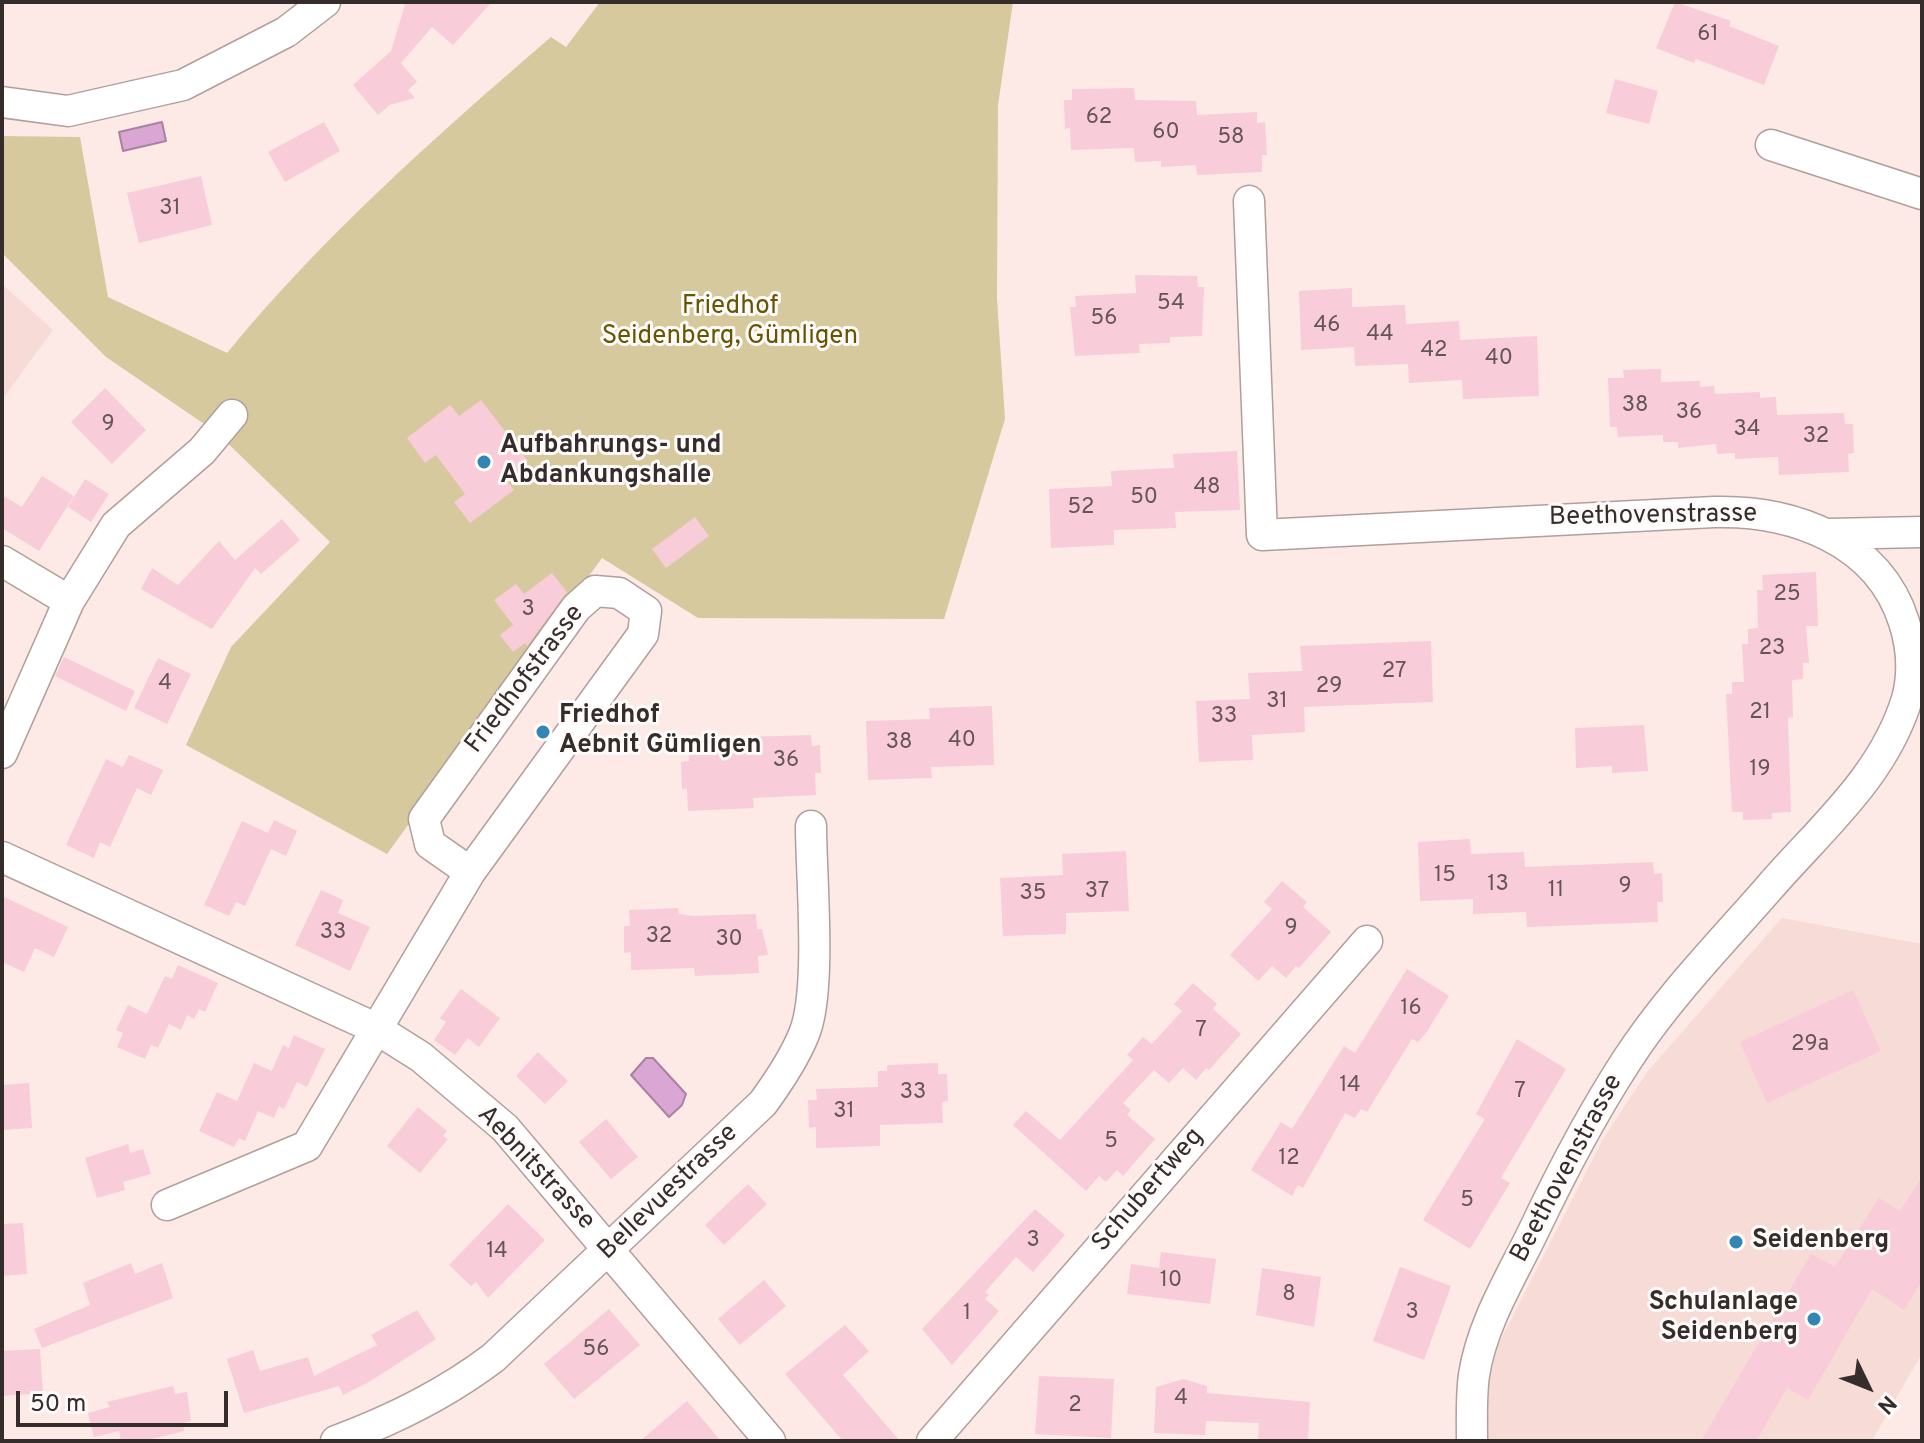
<!DOCTYPE html>
<meta charset="utf-8">
<style>
body{margin:0}
#map{position:relative;width:1924px;height:1443px;overflow:hidden;background:#fdeae6;font-family:Overpass,sans-serif}
canvas{display:block}
.frame{position:absolute;inset:0;border:4px solid #342d2b;pointer-events:none}
.north{position:absolute;left:1828px;top:1347px;width:80px;height:80px;-webkit-text-stroke:6px #fffbfa;paint-order:stroke;rotate:133deg;font-size:22px;font-weight:700;line-height:32px;text-align:center;color:#342d2b}
.north::after{content:'';display:block;margin:auto;width:28px;height:36px;background:#342d2b;clip-path:polygon(50% 0,100% 100%,50% 72%,0 100%)}
.scale{position:absolute;left:16px;top:1391px;width:212px;height:36px;box-sizing:border-box;border:4px solid #342d2b;border-top:0;padding-left:10px;font-size:24px;line-height:28px;white-space:nowrap;color:#342d2b;-webkit-text-stroke:6px #fffbfa;paint-order:stroke}
</style>
<div id="map">
<canvas width="1924" height="1443"></canvas>
<div class="frame"></div>
<div class="north">N</div>
<div class="scale">50 m</div>
</div>
<script>
const c = document.querySelector('canvas').getContext('2d');
c.lineJoin = 'round';
function paint(path, color) { c.fillStyle = color; c.fill(path, 'evenodd'); }
function strokePath(path, color, width, dash) { c.strokeStyle = color; c.lineWidth = width; c.lineCap = dash ? 'butt' : 'round'; c.setLineDash(dash || []); c.stroke(path); }
function drawText(font, color, halo, rows, align = 'center') {
  c.font = font + ' Overpass,sans-serif'; c.lineWidth = 6; c.setLineDash([]); c.textBaseline = 'middle'; c.strokeStyle = halo; c.fillStyle = color; for (const [text, x, y, turn = 0] of rows) {
    c.save(); c.translate(x, y); c.rotate((+turn || 0) * Math.PI / 180); c.textAlign = isNaN(turn) ? turn : align; if (halo) c.strokeText(text, 0, 0); c.fillText(text, 0, 0); c.restore();
  }
}
paint(new Path2D(`
 M2,284l51,46 -51,70z
 M1782,918l140,26v409l-50,88h-384l-2,-47 12,-49 105,-206 45,-68z`), '#f7dbd6');
paint(new Path2D(`
 M600,2h413l-15,103 -1,194 8,120 -61,200 -246,-1 -96,-60 -215,296 -201,-109 45,-98 99,-105 -114,-110 -110,-75 -104,-104v-117l78,1 28,160 119,56c97,-118 209,-217 324,-316l15,10z`), '#d7c99e');
const water = new Path2D(`
 M162,122l4,19 -43,10 -4,-19z
 M646,1058h7l33,36 -4,11 -13,12 -38,-42z`);
paint(water, '#daa6d4');
strokePath(water, '#a882a1', 2);
paint(new Path2D(`
 M402,2h90l-39,43 -21,-18 -31,36 16,19 -9,8 7,8 -25,7 -12,10 -25,-30 38,-34 14,-46z
 M1675,2l56,19 -2,5 50,20 -15,39 -68,-26 -2,4 -38,-15z
 M1615,79l43,12 -9,33 -43,-11z
 M1134,88l1,12 61,1 1,14 60,-3v11l8,-1 2,33h-5v17l-65,3 -1,-10 -35,2v-6l-26,1 -1,-14 -63,2 -1,-22 -5,1 -1,-29h8v-11z
 M324,122l16,29 -55,31 -17,-30z
 M201,176l11,49 -73,18 -12,-50z
 M1135,275l62,1 1,11h6l-2,49 -32,1v6l-31,1 1,9 -65,3 -5,-49h6l-1,-11 61,-3z
 M1352,288v19l53,-2 1,19 53,-3 1,19 77,-4 2,60 -76,3 -1,-19 -53,3 -1,-19 -53,2 -1,-19 -53,3 -2,-59z
 M1661,369v13l39,-1v6l14,-1 1,8 45,-2v6l16,-1 1,18 67,-2 1,11h8l1,29 -6,1 1,18 -70,3 -1,-18 -43,2v-6l-18,1 -1,-10 -38,4v-6h-15v-7l-45,2 -1,-10h-7l-2,-49h16l-1,-8z
 M105,388l41,42 -34,34 -41,-42z
 M481,400l47,61 -23,17 9,12 -44,33 -16,-21 11,-8 -29,-39 -11,8 -18,-25 43,-33 9,11z
 M1237,451l3,59 -65,2 1,16 -62,2v15l-63,3 -2,-59 63,-3 -1,-15 63,-3 -1,-14z
 M42,476l32,20 -35,55 -37,-23v-33l20,12z
 M85,479l24,15 -18,28 -23,-15z
 M695,517l14,19 -43,32 -14,-19z
 M282,519l18,21 -39,34 -6,-6 -43,61 -71,-40 11,-21 26,17 41,-44 16,19z
 M1816,572l2,54h-12l3,37h-6v16l-11,1 1,37 -5,1 3,94 -19,1v6l-29,1v-8h-11l-6,-118h6v-12h12l-2,-38h6v-15l10,-1 -1,-38h6l-1,-15z
 M552,573l15,19 -40,54 -2,-3 -12,9 -13,-17 13,-10 -19,-25 22,-16 8,10z
 M1431,641l2,61 -129,5 1,25 -53,3 1,25 -54,2 -3,-61 54,-2 -2,-26 54,-2 -2,-25z
 M64,657l71,34 -9,20 -71,-35z
 M158,658l33,16 -24,50 -33,-16z
 M992,706l2,59 -63,2 1,11 -64,2 -2,-59 64,-2 -1,-11z
 M1644,725l4,46 -36,2v-7l-36,2 -1,-40z
 M811,735l1,11 8,-1 1,28h-6l1,22 -63,3 1,10 -66,3 -1,-22h-5l-1,-27 8,-1v-11l60,-2 -1,-11z
 M129,755l34,15 -12,25 -14,-7 -27,59 -10,-5 -6,16 -28,-13 40,-86 17,8z
 M274,820l23,11 -11,25 -15,-7 -26,57 -9,-4 -7,14 -25,-11 38,-84 26,12z
 M1470,839l1,15 53,-2 1,15 128,-5 1,12 8,-1 1,29h-6l1,20 -131,5 -1,-15 -53,2v-15l-53,2 -2,-59z
 M1126,851l3,60 -63,2v21l-63,2 -3,-58 63,-3 -1,-21z
 M1282,881l25,21 -4,5 28,25 -32,36 -3,-2 -10,12 -14,-12 -14,15 -28,-26 42,-46 -8,-7z
 M321,890l22,10 -5,13 32,14 -20,44 -55,-26z
 M2,896l66,31 -14,30 -19,-9 -11,24 -22,-10z
 M678,908l1,6 14,2 63,-2 1,15h5l6,26 -10,1 1,17 -64,3 -1,-8 -63,2v-18l-7,1v-27h6l-1,-16z
 M178,965l40,18 -13,29 -6,-3 -5,10 -7,-4 -6,15 -12,-6 -11,24 -7,-3 -6,14 -28,-12 6,-14 -7,-3 12,-25 19,9 18,-38 7,3z
 M1407,969l42,27 -23,37 -8,9 -6,-3 -45,73 -6,-3 -6,9 -10,-5 -42,75 -5,-3 -6,11 -41,-26 30,-48 11,7 52,-83 11,7z
 M1193,983l24,21 -4,5 28,25 -32,36 -3,-2 -10,12 -13,-12 -14,15 -15,-13 -31,33 8,7 -4,5 28,24 -32,37 -6,-6 -11,12 -7,-6 -13,15 -73,-66 13,-14 34,29 73,-80 -6,-5 16,-18 9,7 30,-33 -8,-7z
 M461,989l39,29 -21,29 -11,-9 -13,17 -21,-15 12,-18 -6,-4z
 M1853,990l28,61 -114,52 -27,-61z
 M294,1035l31,14 -18,38 -10,-5 -13,27 -5,-3 -5,12 -16,-7 -13,30 -6,-3 -5,9 -35,-16 18,-39 20,9 17,-38 18,8 11,-26 6,3z
 M1517,1039l49,30 -65,109 9,5 -40,66 -47,-29 62,-101 -9,-5z
 M538,1052l30,29 -23,23 -29,-28z
 M938,1063v11h9l1,27 -6,1 1,21 -63,2v21l-64,2v-21l-7,1 -1,-28h9l-1,-11 62,-2v-16h9v-6z
 M29,1083l3,45 -30,2v-45z
 M418,1107l29,24 -4,5 5,3 -28,34 -33,-27z
 M606,1119l32,38 -27,22 -32,-37z
 M128,1144l2,9 13,-4 8,25 -28,8 2,8 -28,8 -12,-40z
 M1922,1177v104l-18,29 -32,-21 -64,111 -21,-12 -31,53h-55l110,-187 24,13 44,-69 21,13z
 M748,1184l19,20 -43,41 -19,-20z
 M508,1204l37,36 -57,58 -12,-16 -5,4 -22,-21z
 M1035,1209l30,26 -32,37 -17,-15 -31,35 4,3 -4,4 14,12 -47,54 -30,-36z
 M23,1223l4,51 -25,2v-52z
 M1161,1252l55,7 -6,45 -83,-10 4,-30 28,4z
 M131,1263l4,11 27,-11 11,35 -131,50 -8,-19 56,-24 -7,-22z
 M1400,1267l51,19 -27,74 -51,-19z
 M1262,1268l59,9 -7,50 -58,-12z
 M764,1280l22,26 -46,39 -22,-26z
 M609,1309l31,36 -66,54 -30,-35z
 M417,1310l19,29 -67,43 -26,13 -4,-9 -95,27 -17,-54 26,-9 7,21 48,-14 6,19 63,-31 -6,-10z
 M845,1325l24,26 -26,24 57,66h-57l-58,-67z
 M40,1349l3,44 -41,3v-45z
 M1039,1376l75,3 -3,59 -76,-4z
 M1183,1379l24,7v7l103,9 -2,39 -50,-1 1,-17 -53,-2 -1,14 -51,-2 2,-46z
 M173,1386l2,8 12,-2 4,29 -8,2 1,8 -41,10h-22l-2,-10 -25,6 -6,-24 22,-6 -3,-5z
 M687,1401l34,40h-81z`), '#f8ccd8');
const minor = new Path2D(`
 M2,102l66,9 115,-26 103,-53 39,-30
 M1771,145l151,49
 M1249,201l13,334 452,-23c78,-2 164,28 190,110 8,25 10,51 3,77 -24,78 -86,129 -138,189 -48,55 -102,110 -142,172 -35,54 -65,111 -93,170 -22,46 -52,93 -60,145 -3,21 -2,44 -2,66
 M1829,534l93,-2
 M2,561l67,40
 M2,753l67,-152 47,-76 86,-74 30,-36
 M2,857l373,171 46,29 84,71 265,313
 M167,1205l140,-59 163,-274 173,-238 3,-23 -27,-18 -24,-2 -19,17 -152,211 6,25 40,28
 M336,1441c57,-21 108,-46 157,-83l270,-255c16,-22 31,-44 41,-69 18,-43 7,-157 7,-208
 M932,1441l435,-500`);
strokePath(minor, '#b19f9b', 33);
strokePath(minor, '#fff', 30);
for (const [x, y, r, color] of [
 [484,462,8,"#3385b6"],
 [543,732,8,"#3385b6"],
 [1736,1242,8,"#3385b6"],
 [1814,1319,8,"#3385b6"]
]) { const dot = new Path2D(); dot.arc(x, y, r, 0, 2 * Math.PI); c.fillStyle = color; c.fill(dot); strokePath(dot, '#fffbfa', 3); }
drawText('22px', '#655556', null, [
 ["61",1708,36],
 ["62",1099,119],
 ["60",1166,134],
 ["58",1231,139],
 ["31",170,210],
 ["54",1171,305],
 ["56",1104,320],
 ["46",1327,327],
 ["44",1380,336],
 ["42",1434,352],
 ["40",1499,360],
 ["38",1635,407],
 ["36",1689,414],
 ["9",108,426],
 ["34",1747,431],
 ["32",1816,438],
 ["48",1207,489],
 ["50",1144,499],
 ["52",1081,509],
 ["25",1787,596],
 ["3",528,611],
 ["23",1772,650],
 ["27",1394,673],
 ["4",165,685],
 ["29",1329,688],
 ["31",1277,703],
 ["21",1760,714],
 ["33",1224,718],
 ["40",962,742],
 ["38",899,744],
 ["36",786,762],
 ["19",1760,771],
 ["15",1445,877],
 ["13",1498,886],
 ["9",1625,888],
 ["11",1556,892],
 ["37",1097,893],
 ["35",1033,895],
 ["9",1291,930],
 ["33",333,934],
 ["32",659,938],
 ["30",729,941],
 ["16",1411,1010],
 ["7",1201,1032],
 ["29a",1810,1046],
 ["14",1350,1087],
 ["7",1520,1093],
 ["33",913,1094],
 ["31",844,1113],
 ["5",1111,1143],
 ["12",1289,1160],
 ["5",1467,1202],
 ["3",1033,1242],
 ["14",497,1253],
 ["10",1171,1282],
 ["8",1289,1296],
 ["3",1412,1314],
 ["1",967,1315],
 ["56",596,1351],
 ["4",1181,1400],
 ["2",1075,1407]
]);
drawText('26px', '#6a5400', '#fffbfa', [
 ["Friedhof",730,308],
 ["Seidenberg, Gümligen",730,338]
]);
drawText('bold 26px', '#342d2b', '#fffbfa', [
 ["Aufbahrungs- und",500,447],
 ["Abdankungshalle",500,477],
 ["Friedhof",559,717],
 ["Aebnit Gümligen",559,747],
 ["Seidenberg",1752,1242],
 ["Schulanlage",1798,1304,"right"],
 ["Seidenberg",1798,1334,"right"]
], 'left');
drawText('26px', '#342d2b', '#fffbfa', [
 ["Beethovenstrasse",1653,517,-1],
 ["Friedhofstrasse",526,680,-53],
 ["Aebnitstrasse",535,1169,47],
 ["Beethovenstrasse",1568,1169,-62],
 ["Schubertweg",1149,1191,-49],
 ["Bellevuestrasse",669,1193,-44]
]);
</script>
